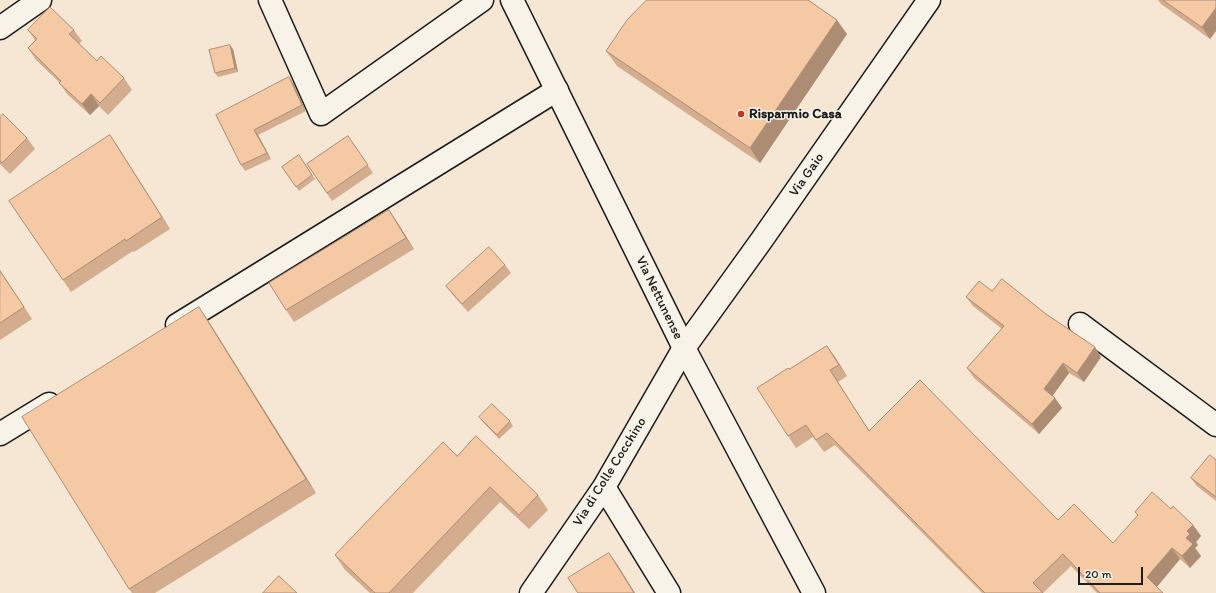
<!DOCTYPE html>
<style>
body{margin:0}
#map{position:relative;width:1216px;height:593px;overflow:hidden;background:#f6e6d4;font-family:Itim,sans-serif}
canvas{display:block}
.scale{position:absolute;left:1078px;top:567px;width:65px;height:18px;box-sizing:border-box;border:2px solid #1c1c1c;border-top:0;padding-left:5px;font-size:12px;line-height:14px;white-space:nowrap;color:#1c1c1c;-webkit-text-stroke:3px #f7f3e8;paint-order:stroke}
</style>
<div id="map">
<canvas width="1216" height="593"></canvas>
<div class="scale">20 m</div>
</div>
<script>
const c = document.querySelector('canvas').getContext('2d');
c.lineJoin = 'round';
function strokePath(path, color, width, dash) { c.strokeStyle = color; c.lineWidth = width; c.lineCap = dash ? 'butt' : 'round'; c.setLineDash(dash || []); c.stroke(path); }
function paint(path, color) { c.fillStyle = color; c.fill(path, 'evenodd'); }
function drawText(font, color, halo, rows, align = 'center') {
  c.font = font + ' Itim,sans-serif'; c.lineWidth = 3; c.setLineDash([]); c.textBaseline = 'middle'; c.strokeStyle = halo; c.fillStyle = color; for (const [text, x, y, turn = 0] of rows) {
    c.save(); c.translate(x, y); c.rotate((+turn || 0) * Math.PI / 180); c.textAlign = isNaN(turn) ? turn : align; if (halo) c.strokeText(text, 0, 0); c.fillText(text, 0, 0); c.restore();
  }
}
const minor = new Path2D(`
 M270,0l51,114 161,-114
 M0,28l40,-28
 M1080,324l136,101
 M177,325l380,-235
 M0,434l49,-30
 M604,487l65,106
 M531,593l73,-106 80,-139 77,-107 168,-241`);
const major = new Path2D(`
 M512,0l172,348 130,245`);
strokePath(minor, '#1c1c1c', 25);
strokePath(major, '#1c1c1c', 25);
strokePath(minor, '#f7f3e8', 22);
strokePath(major, '#f7f3e8', 22);
paint(new Path2D(`
 M1158,0h58v31l-6,8 -49,-35z
 M28,30h46l8,11 -3,3 18,17 27,17 8,12 -24,25 -9,-9 -9,9 -23,-21 -8,-12 -23,-22 -8,-12 7,-8z
 M847,34l-87,129 -143,-97 -11,-15z
 M233,49l5,23 -20,5 -3,-4z
 M293,83l13,28 -48,24 13,24 -26,12 -4,-6 -25,-50z
 M0,117l27,21 8,11 -25,25 -10,-10z
 M110,135l60,94 -36,23 -1,-1 -62,41 -8,-12z
 M348,136l25,37 -41,28 -25,-37z
 M299,155l16,24 -16,12 -17,-24z
 M389,210l8,12 17,27 -120,73 -8,-12z
 M505,265l6,8 -43,39 -16,-18 -6,-8z
 M0,270l32,49 -32,21z
 M992,291l109,66 -17,25 -15,-9 -17,23 3,2 7,10 -23,26 -65,-56 -7,-10 35,-39 -29,-23 -7,-9z
 M209,322l107,171 -161,100h-23l-3,-4z
 M827,346l20,30 -9,6 31,49 189,89 55,23 25,-27 -3,-4 36,-3 22,16 8,11 -5,6 2,3 -3,3 6,8 -11,12 -10,-9 -23,28 6,6h-66l-26,-27 -28,27h-61l-147,-148 -11,7 -11,-15 -17,11 -8,-12 1,-67z
 M479,417l31,4 3,5 -14,13 -17,-18z
 M457,456l81,39 10,15 -19,19 -29,-27 -87,91h-43l-25,-23 -10,-15z
 M1216,460v41l-19,-15 -6,-8z`), '#d3ad8d');
paint(new Path2D(`
 M1216,8v23l-6,8 -8,-12z
 M837,20l10,14 -87,129 -10,-15z
 M230,45l3,4 5,23 -3,-4z
 M289,77l4,6 13,28 -4,-6z
 M91,94l8,12 -9,9 -8,-11z
 M254,130l4,5 13,24 -4,-6z
 M110,135l8,12 52,82 -8,-12z
 M389,210l8,12 17,27 -8,-11z
 M199,307l10,15 107,171 -10,-14z
 M827,346l8,11 12,19 -8,-11z
 M1095,347l6,10 -17,25 -7,-9z
 M1063,363l6,10 -18,25 -7,-9z
 M830,370l8,12 39,61 -8,-12z
 M1055,398l7,10 -23,26 -7,-10z
 M1193,525l8,11 -5,6 2,3 -3,3 6,8 -11,12 -8,-12 5,-25z
 M1172,548l8,11 -25,30 -8,-12z
 M609,553l8,11 18,29h-1z`), '#ac8d73');
const building = new Path2D(`
 M647,0h161l29,20 -87,128 -144,-97 21,-31z
 M1163,0h53v8l-14,19z
 M50,7l24,23 -5,4 28,27 4,-5 23,22 -24,25 -9,-9 -9,10 -23,-21 2,-2 -33,-33 9,-9 -9,-9z
 M230,45l5,23 -20,5 -6,-23z
 M289,77l13,28 -48,25 13,23 -26,12 -25,-50z
 M3,114l24,24 -25,25 -2,-2v-44z
 M110,135l52,82 -36,24 -1,-2 -62,41 -54,-79z
 M348,136l20,29 -41,28 -20,-29z
 M299,155l13,20 -16,12 -14,-20z
 M389,210l17,28 -120,72 -17,-27z
 M489,247l16,18 -43,39 -16,-18z
 M0,271l24,36 -24,16z
 M1002,279l44,35 49,33 -18,26 -14,-10 -19,26 11,9 -23,26 -65,-56 37,-42 -38,-29 13,-16 13,10z
 M199,307l107,172 -177,110 -107,-172z
 M827,346l12,19 -9,5 39,61 51,-51 138,140 16,-16 39,39 25,-28 -3,-3 17,-20 19,17 2,-3 20,19 -6,6 3,3 -4,4 7,6 -11,12 -10,-8 -25,29 16,16h-63l-37,-39 -30,29 10,10h-58l-158,-160 -11,7 -10,-15 -18,11 -31,-48 31,-20 1,1z
 M492,404l18,17 -13,14 -18,-18z
 M476,436l62,59 -19,20 -29,-28 -101,106h-14l-40,-38 108,-113 14,14z
 M1210,455l6,5v37l-25,-19z
 M609,553l25,40h-56l-10,-15z
 M279,576l18,17h-34z`);
paint(building, '#f5c9a4');
strokePath(building, '#ac8d73', 1);
for (const [x, y, r, color] of [
 [741,114,4,"#c8321e"]
]) { const dot = new Path2D(); dot.arc(x, y, r, 0, 2 * Math.PI); c.fillStyle = color; c.fill(dot); strokePath(dot, '#f7f3e8', 1.5); }
drawText('bold 14px', '#1c1c1c', '#f7f3e8', [
 ["Risparmio Casa",749,114]
], 'left');
drawText('14px', '#1c1c1c', '#f7f3e8', [
 ["Via Gaio",807,175,-55],
 ["Via Nettunense",659,298,64],
 ["Via di Colle Cocchino",610,472,-58]
]);
</script>
